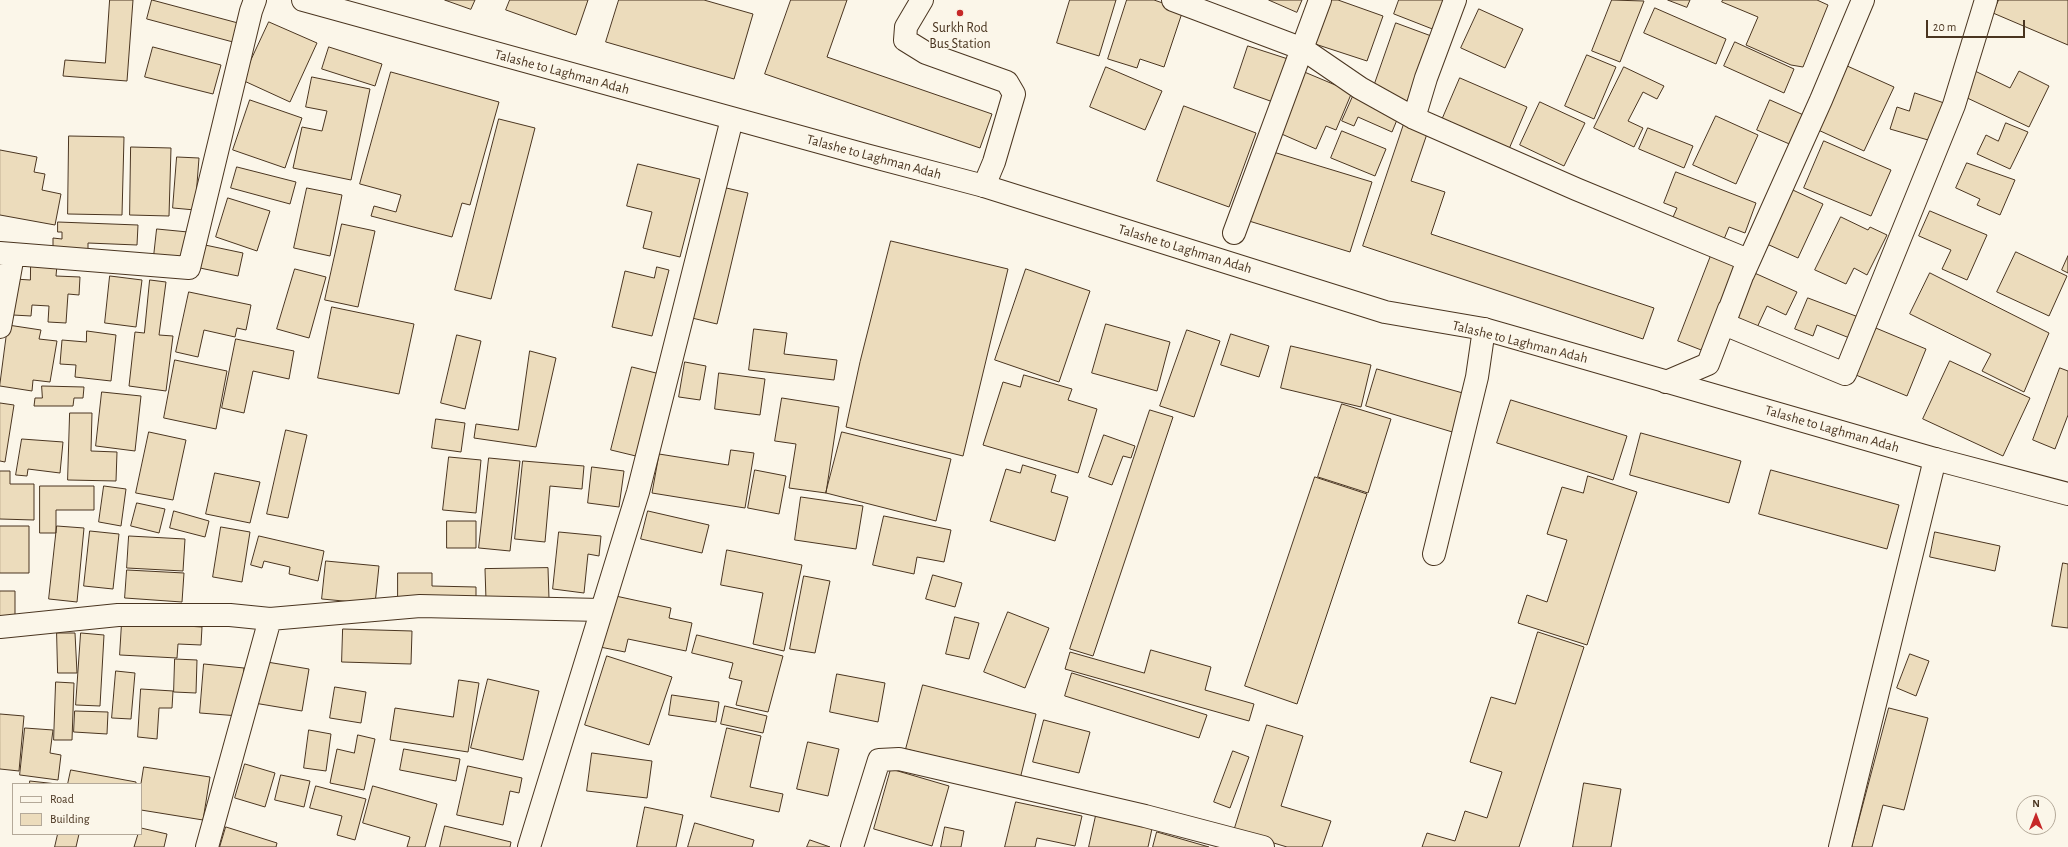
<!DOCTYPE html>
<style>
body{margin:0}
#map{position:relative;width:2068px;height:847px;overflow:hidden;background:#fbf6e9;font-family:"Alegreya Sans",sans-serif}
canvas{display:block}
.legend{position:absolute;left:12px;top:783px;width:130px;height:52px;box-sizing:border-box;background:#fbf6e9;border:1px solid #b4a999;margin:0;padding:5px 7px;list-style:none;font-size:12px;color:#4a3520}
.legend li{display:flex;align-items:center;gap:8px;height:20px}
.legend b{width:20px;border:1px solid #b4a999}
.north{position:absolute;left:2016px;top:795px;width:40px;height:40px;box-sizing:border-box;background:#fbf6e9;border:1px solid #b4a999;border-radius:50%;rotate:0deg;font-size:11px;font-weight:700;line-height:16px;text-align:center;color:#4a3520}
.north::after{content:'';display:block;margin:auto;width:14px;height:18px;background:#c62828;clip-path:polygon(50% 0,100% 100%,50% 72%,0 100%)}
.scale{position:absolute;left:1926px;top:20px;width:99px;height:18px;box-sizing:border-box;border:2px solid #4a3520;border-top:0;padding-left:5px;font-size:12px;line-height:14px;white-space:nowrap;color:#4a3520;-webkit-text-stroke:3px #fbf6e9;paint-order:stroke}
</style>
<div id="map">
<canvas width="2068" height="847"></canvas>
<ul class="legend">
<li><b style="height:5px;background:#fbf6e9"></b>Road</li>
<li><b style="height:11px;background:#ecdcbc"></b>Building</li>
</ul>
<div class="north">N</div>
<div class="scale">20 m</div>
</div>
<script>
const c = document.querySelector('canvas').getContext('2d');
c.lineJoin = 'round';
function paint(path, color) { c.fillStyle = color; c.fill(path, 'evenodd'); }
function strokePath(path, color, width, dash) { c.strokeStyle = color; c.lineWidth = width; c.lineCap = dash ? 'butt' : 'round'; c.setLineDash(dash || []); c.stroke(path); }
function drawText(font, color, halo, rows, align = 'center') {
  c.font = font + ' "Alegreya Sans",sans-serif'; c.lineWidth = 3; c.setLineDash([]); c.textBaseline = 'middle'; c.strokeStyle = halo; c.fillStyle = color; for (const [text, x, y, turn = 0] of rows) {
    c.save(); c.translate(x, y); c.rotate((+turn || 0) * Math.PI / 180); c.textAlign = isNaN(turn) ? turn : align; if (halo) c.strokeText(text, 0, 0); c.fillText(text, 0, 0); c.restore();
  }
}
const building = new Path2D(`
 M110,0h23l-6,81 -64,-5 2,-16 40,3z
 M152,0l86,23 -5,19 -86,-23z
 M445,0h30l-4,9z
 M510,0h78l-12,35 -70,-25z
 M619,0h85l49,14 -19,65 -128,-37z
 M791,0h56l-20,57 165,57 -12,34 -215,-74z
 M1070,0h46l-17,56 -42,-13z
 M1127,0h27l29,10 -19,57 -24,-8 -3,9 -29,-9z
 M1269,0h33l-5,12z
 M1326,0h12l45,16 -16,45 -55,-18z
 M1399,0h48l-12,30 -41,-16z
 M1612,0l32,1 -24,61 -28,-11z
 M1668,0h22l-3,7z
 M1723,0h94l11,5 -25,62 -12,-2 -45,-20 12,-28 -36,-15z
 M1999,0h69v45l-75,-32z
 M1655,8l71,31 -10,25 -72,-31z
 M1479,9l44,20 -18,39 -44,-20z
 M269,22l48,21 -27,59 -48,-22z
 M1396,23l38,14 -24,68 -38,-13z
 M1735,42l59,27 -10,24 -60,-27z
 M1248,46l40,13 -15,43 -39,-14z
 M153,47l68,18 -8,29 -68,-17z
 M329,47l53,17 -7,22 -53,-17z
 M1587,55l29,12 -22,52 -29,-13z
 M1845,65l49,22 -30,64 -48,-22z
 M1106,67l56,24 -17,39 -55,-23z
 M1624,67l40,19 -7,13 -14,-7 -15,29 15,7 -9,19 -40,-19z
 M1302,71l50,21 -16,38 -10,-4 -10,23 -39,-17z
 M1975,71l35,17 9,-17 30,15 -20,41 -66,-31z
 M391,72l108,30 -29,103 -8,-2 -10,34 -81,-21 3,-10 22,6 5,-17 -41,-11z
 M312,77l58,12 -19,91 -58,-12 9,-41 20,4 5,-20 -21,-4z
 M1460,78l67,29 -21,49 -67,-29z
 M1915,93l32,11 -12,38 -45,-13 7,-22 12,4z
 M1354,94l45,21 -7,17 -34,-15 -4,9 -12,-5z
 M250,100l52,18 -17,50 -52,-18z
 M1770,100l38,17 -14,29 -37,-16z
 M1540,102l45,21 -21,43 -44,-21z
 M1184,106l72,27 -27,74 -72,-26z
 M1716,116l42,19 -22,49 -43,-19z
 M1406,118l24,7 -19,56 34,11 -14,42 223,74 -11,31 -280,-93z
 M499,119l36,9 -44,171 -36,-9z
 M2006,123l22,9 -18,37 -33,-15 9,-19 12,6z
 M1648,128l45,18 -9,22 -45,-19z
 M1342,131l44,18 -11,27 -44,-18z
 M69,136l55,1 -2,78 -54,-1z
 M1824,141l67,29 -20,46 -67,-28z
 M131,147l40,1 -2,68 -39,-1z
 M0,150l37,7 -3,15 11,2 -3,16 19,4 -6,31 -55,-10z
 M1270,151l102,31 -22,70 -101,-31z
 M177,157l22,1 -4,52 -22,-2z
 M1967,163l48,17 -15,35 -23,-10 3,-6 -24,-11z
 M638,164l62,15 -20,78 -37,-9 9,-36 -25,-6z
 M237,167l59,15 -6,22 -59,-16z
 M1676,172l80,31 -11,30 -16,-6 -7,17 -52,-20 7,-16 -13,-5z
 M1782,185l41,19 -25,54 -40,-18z
 M722,187l26,6 -31,131 -25,-6z
 M307,188l35,7 -12,61 -36,-8z
 M228,198l42,13 -13,40 -41,-14z
 M1930,211l57,24 -20,45 -25,-11 9,-19 -32,-14z
 M1841,217l27,13 2,-3 17,8 -20,40 -13,-7 -8,16 -31,-14z
 M58,222l80,3 -1,20 -49,-2v11l-35,-1v-15l9,1v-7h-4z
 M342,224l33,7 -17,76 -33,-7z
 M157,229l31,3 -3,26 -31,-2z
 M891,241l117,28 -45,187 -117,-29 14,-65z
 M205,245l38,8 -5,23 -38,-8z
 M2016,252l51,24 -18,40 -52,-24z
 M1712,253l31,12 -34,88 -31,-12z
 M2068,256v17l-6,-3z
 M31,264l26,1 -1,11 24,1 -1,18 -11,-1 -2,29 -18,-1 1,-16 -17,-1 -1,11 -18,-1 2,-36 15,1z
 M657,267l12,3 -17,66 -40,-9 13,-56 29,7z
 M295,269l31,8 -17,61 -32,-9z
 M1026,269l64,22 -31,91 -64,-22z
 M1750,271l47,21 -11,23 -19,-9 -13,28 -27,-13z
 M1930,273l119,60 -25,59 -42,-21 9,-17 -81,-40z
 M110,276l32,4 -6,47 -31,-4z
 M150,280l16,2 -7,53 14,1 -7,55 -37,-5 6,-54 9,1z
 M189,292l62,13 -5,25 -9,-2 -2,9 -31,-7 -6,27 -22,-5z
 M1808,298l53,20 -9,21 -35,-14 -4,11 -18,-7z
 M332,307l82,17 -15,70 -81,-16z
 M1106,324l64,18 -13,49 -65,-18z
 M8,325l33,5 -2,9 18,2 -7,41 -17,-2 -1,11 -32,-5z
 M1871,326l55,23 -19,47 -56,-23z
 M754,329l33,4 -3,21 53,6 -3,20 -85,-10z
 M1187,330l33,11 -26,76 -34,-11z
 M87,331l29,4 -5,46 -36,-4 1,-12 -16,-1 2,-24 24,2z
 M1231,334l38,12 -10,31 -38,-12z
 M457,335l24,6 -16,68 -24,-6z
 M236,339l58,12 -5,28 -36,-8 -9,42 -22,-5z
 M1291,346l80,19 -10,42 -80,-19z
 M530,351l26,7 -20,89 -62,-9 2,-14 42,6z
 M175,360l52,11 -11,58 -52,-11z
 M1950,361l80,37 -27,58 -80,-37z
 M685,362l21,4 -6,34 -21,-3z
 M632,367l28,7 -20,83 -29,-7z
 M2060,368l8,3v44l-13,34 -22,-9z
 M1377,369l93,26 -11,39 -93,-28z
 M719,373l46,6 -5,36 -45,-6z
 M1024,375l48,14 -4,11 29,9 -19,64 -95,-28 20,-63 17,5z
 M42,386l42,1 -1,11h-9l-1,8h-39l1,-8h7z
 M102,392l39,4 -6,55 -39,-5z
 M782,398l57,9 -13,86 -37,-5 7,-44 -21,-3z
 M1511,400l116,36 -14,44 -116,-37z
 M0,403l14,2 -9,57 -5,-1z
 M1342,404l49,15 -23,74 -50,-16z
 M1150,410l23,7 -80,239 -23,-7z
 M70,413h22l-1,38 26,1 -1,29 -48,-1z
 M436,419l29,4 -4,29 -29,-4z
 M286,430l21,5 -19,83 -21,-4z
 M149,432l37,8 -13,60 -37,-7z
 M842,432l109,27 -15,62 -110,-28z
 M1641,433l100,28 -12,42 -99,-28z
 M1104,435l31,11 -4,12 -8,-2 -11,29 -23,-8z
 M22,439l41,3 -3,31 -32,-4 -1,7 -11,-1z
 M731,450l23,3 -9,55 -93,-15 7,-39 69,11z
 M449,457l32,3 -5,53 -33,-3z
 M489,458l31,3 -10,90 -31,-3z
 M523,461l61,5 -2,23 -32,-3 -5,56 -30,-3z
 M1023,465l33,10 -5,17 17,5 -13,44 -65,-20 16,-52 14,4z
 M592,467l32,4 -5,36 -31,-4z
 M755,470l31,6 -7,38 -31,-6z
 M1771,470l128,35 -12,44 -128,-35z
 M0,471h10v13h24v36l-34,-1z
 M215,473l45,9 -10,41 -44,-9z
 M1588,476l49,16 -50,153 -69,-22 9,-28 20,7 20,-62 -20,-6 15,-47 21,6z
 M1315,477l52,17 -70,210 -52,-18z
 M40,486h54v24h-38v23h-16z
 M104,486l22,3 -5,37 -22,-4z
 M801,497l62,9 -7,43 -61,-9z
 M137,503l28,6 -6,24 -28,-7z
 M174,511l35,10 -4,16 -35,-9z
 M648,511l61,14 -7,28 -61,-14z
 M884,516l67,14 -7,32 -27,-5 -3,17 -41,-9z
 M447,521h29v27h-29z
 M0,526h29v47h-29z
 M57,526l27,2 -7,74 -28,-3z
 M221,527l29,5 -8,50 -29,-5z
 M90,531l29,3 -6,55 -29,-3z
 M559,532l42,4 -2,20 -11,-2 -4,39 -31,-4z
 M1935,532l65,14 -5,25 -65,-14z
 M129,536l56,3 -2,32 -56,-3z
 M259,536l65,15 -6,30 -29,-7 1,-7 -26,-6 -2,7 -11,-3z
 M727,550l75,15 -18,86 -31,-7 10,-51 -42,-8z
 M326,561l53,5 -4,38 -53,-5z
 M2063,563l5,1v64l-16,-2z
 M548,568l1,31 -63,1 -1,-31z
 M127,570l57,3 -2,29 -57,-4z
 M398,573h34v13l44,1v14l-78,-2z
 M933,575l29,8 -7,24 -29,-8z
 M804,576l26,5 -15,72 -25,-4z
 M0,591h15v29h-15z
 M611,595l60,13 -2,10 23,5 -6,28 -58,-12 -3,13 -25,-5z
 M1008,612l41,16 -24,60 -41,-16z
 M955,617l24,6 -10,36 -23,-5z
 M122,622l80,5 -1,18 -23,-1 -1,14 -57,-3z
 M343,629l69,2 -1,33 -69,-2z
 M1538,632l46,15 -65,200h-97l5,-14 28,8 10,-30 22,7 15,-46 -32,-10 21,-65 24,7z
 M57,633h18l2,40h-19z
 M81,633l23,2 -4,71 -24,-1z
 M697,635l86,21 -15,56 -32,-7 6,-24 -13,-3 4,-15 -41,-10z
 M1151,650l60,17 -6,23 49,14 -5,17 -184,-52 5,-17 74,21z
 M1910,654l19,7 -13,35 -19,-8z
 M607,656l65,21 -23,68 -64,-20z
 M175,659l22,1 -1,33 -22,-1z
 M261,661l48,8 -7,42 -48,-8z
 M204,664l40,4 -5,48 -39,-3z
 M116,671l19,2 -4,46 -19,-1z
 M1072,673l135,42 -8,23 -134,-42z
 M837,674l48,9 -7,39 -48,-10z
 M488,679l51,12 -16,69 -52,-12z
 M459,680l20,3 -11,69 -78,-12 5,-32 58,9z
 M56,682l18,1 -2,57h-18z
 M923,685l113,29 -16,65 -114,-30z
 M335,687l31,5 -5,31 -31,-5z
 M141,689l32,2 -1,17h-13l-2,31 -19,-2z
 M672,695l47,7 -3,20 -47,-7z
 M725,706l42,10 -4,17 -42,-9z
 M1889,708l39,10 -24,92 -21,-5 -11,42h-20z
 M75,711l33,1 -1,22 -33,-2z
 M0,714l24,2 -5,55 -19,-2z
 M1044,720l46,12 -11,41 -46,-11z
 M1267,725l36,11 -22,70 50,15 -9,26h-35l-53,-16z
 M25,728l28,2 -3,23 11,2 -3,25 -38,-5z
 M727,728l34,8 -11,51 33,7 -4,18 -68,-15z
 M309,730l22,4 -5,37 -22,-3z
 M358,735l17,4 -11,51 -34,-7 7,-34 17,4z
 M808,742l31,7 -11,47 -31,-7z
 M404,749l56,10 -4,22 -56,-11z
 M1233,751l16,6 -19,51 -16,-6z
 M592,753l60,8 -5,37 -60,-7z
 M245,764l30,9 -10,34 -30,-9z
 M468,766l54,12 -3,15 -9,-2 -7,34 -46,-10z
 M144,767l66,10 -7,43 -62,-10v-26z
 M891,769l58,17 -17,60 -58,-17z
 M71,770l65,12v2h-68z
 M281,775l29,6 -6,26 -29,-7z
 M30,781l27,3h-27z
 M1584,783l37,6 -10,58h-38z
 M316,786l50,13 -11,41 -18,-5 5,-19 -32,-8z
 M373,786l64,18 -12,43h-18l3,-10 -47,-14z
 M1016,802l66,14 -7,30 -38,-8 -2,9h-30z
 M645,807l38,8 -7,32h-39z
 M1097,811l56,13 -5,23h-59z
 M695,823l59,17 -2,7h-64z
 M445,826l66,16 -1,5h-70z
 M226,827l51,16 -1,4h-56z
 M945,827l19,4 -3,16h-20z
 M141,828l26,6 -3,13h-30l4,-13h3z
 M1157,832l52,15h-56z
 M58,834h21l-3,13h-21z
 M810,840l20,7h-23z`);
paint(building, '#ecdcbc');
strokePath(building, '#4a3520', 1);
const minor = new Path2D(`
 M922,0l-16,27 -1,13 21,13 81,29 7,12 -20,68 -10,24
 M1173,0l130,49 57,39 54,30 162,71 172,71 -24,64 121,50 109,-269 32,-105
 M1414,118l12,-40 29,-78
 M1234,233l86,-233
 M0,253l189,15 62,-257 4,-11
 M1743,274l78,-174 42,-100
 M0,327l13,-72
 M1666,382l42,-18 21,-55
 M1434,554l43,-177 7,-48
 M0,627l118,-12h112l40,4 150,-13 181,4
 M207,847l63,-228
 M529,847l109,-355 94,-373
 M852,847l27,-87 20,-1 246,57 118,31
 M1840,847l95,-388`);
const major = new Path2D(`
 M303,0l563,155 118,31 401,126 99,17 35,10 416,120 133,35`);
strokePath(minor, '#4a3520', 24);
strokePath(major, '#4a3520', 24);
strokePath(minor, '#fbf6e9', 22);
strokePath(major, '#fbf6e9', 22);
for (const [x, y, r, color] of [
 [960,13,4,"#c62828"]
]) { const dot = new Path2D(); dot.arc(x, y, r, 0, 2 * Math.PI); c.fillStyle = color; c.fill(dot); strokePath(dot, '#fbf6e9', 1.5); }
drawText('14px', '#4a3520', '#fbf6e9', [
 ["Surkh Rod",960,28],
 ["Bus Station",960,44]
]);
drawText('14px', '#4a3520', '#fbf6e9', [
 ["Talashe to Laghman Adah",562,72,15],
 ["Talashe to Laghman Adah",874,157,15],
 ["Talashe to Laghman Adah",1185,249,17],
 ["Talashe to Laghman Adah",1520,342,14],
 ["Talashe to Laghman Adah",1832,429,16]
]);
</script>
